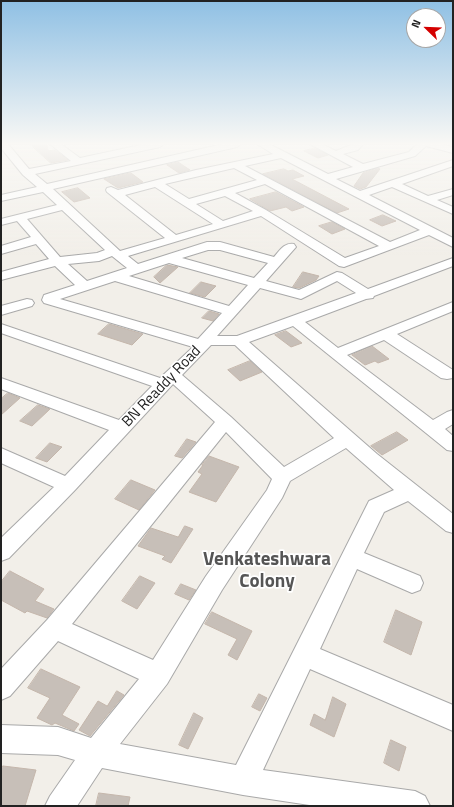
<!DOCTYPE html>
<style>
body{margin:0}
#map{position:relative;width:454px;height:807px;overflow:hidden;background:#f2efe9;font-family:"Titillium Web",sans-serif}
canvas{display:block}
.frame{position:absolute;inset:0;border:2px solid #222;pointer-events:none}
.north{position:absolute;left:406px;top:8px;width:40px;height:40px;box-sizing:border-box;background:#fff;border:1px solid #a7a7a7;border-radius:50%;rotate:293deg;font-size:11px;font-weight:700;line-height:16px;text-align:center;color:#222}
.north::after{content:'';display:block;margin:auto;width:14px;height:18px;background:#d40000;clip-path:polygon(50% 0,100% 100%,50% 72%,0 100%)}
</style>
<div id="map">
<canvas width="454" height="807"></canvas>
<div class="frame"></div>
<div class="north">N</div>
</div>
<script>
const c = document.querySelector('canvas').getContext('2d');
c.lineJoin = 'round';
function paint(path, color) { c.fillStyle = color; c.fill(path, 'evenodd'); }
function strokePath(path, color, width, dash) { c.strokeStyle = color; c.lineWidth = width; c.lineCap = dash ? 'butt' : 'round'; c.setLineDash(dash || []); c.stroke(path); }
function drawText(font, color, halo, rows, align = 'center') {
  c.font = font + ' "Titillium Web",sans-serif'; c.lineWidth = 3.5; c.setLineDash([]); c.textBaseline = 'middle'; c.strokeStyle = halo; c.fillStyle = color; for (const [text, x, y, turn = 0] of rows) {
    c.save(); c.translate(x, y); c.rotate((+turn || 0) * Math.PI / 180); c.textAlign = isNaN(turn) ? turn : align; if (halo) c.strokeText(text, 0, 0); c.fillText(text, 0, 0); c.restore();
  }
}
const building = new Path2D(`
 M30,144h17l1,7 7,-1 13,10 -17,3z
 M315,148l13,7 -10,3 -14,-7z
 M178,162l12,8 -11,3 -12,-8z
 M378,168l2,1 -14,18 -6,2 -6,-3 9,-13z
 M284,169l4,2 5,-1 11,6 -12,3 57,30 -12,4 -74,-39z
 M131,173l12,9 -25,6 -14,-9z
 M78,188l12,10 -16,4 -12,-10z
 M276,192l28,15 -12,4 -6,-4 -16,4 -20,-12z
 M383,215l13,6 -14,5 -12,-6z
 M332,222l13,7 -13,5 -13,-8z
 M167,265l11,2 -18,16 -6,-6z
 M303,272l16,4 -3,4 -17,8 -6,-1z
 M201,282l15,4 -11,11 -15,-4z
 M209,311l10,3 -6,7 -11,-3z
 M109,324l34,10 -11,11 -34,-11z
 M286,331l16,12 -11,4 -16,-12z
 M372,346l17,13 -11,4 -3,-2 -10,4 -13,-10z
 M250,361l12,11 -22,9 -12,-11z
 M8,393l12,5 -19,17v-16z
 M38,405l12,4 -18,17 -12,-5z
 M397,432l11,8 -26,15 -11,-9z
 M187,439l9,3 -14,16 -7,-2z
 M50,443l12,4 -15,15 -11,-4z
 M209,456l30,11 -23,35 -27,-10 13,-18 -4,-2 5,-7h-1z
 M131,480l24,10 -16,20 -24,-11z
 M185,526l8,3 -22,34 -9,-4 3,-3 -27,-10 13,-18 27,9z
 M10,571l34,18 -9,12 19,8 -7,9 -20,-7 -2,2 -24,-13v-18z
 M140,576l15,7 -18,26 -15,-8z
 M181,584l15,6 -7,10 -14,-6z
 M396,610l26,12 -11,33 -27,-13z
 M212,612l40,19 -15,29 -9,-5 9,-16 -32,-15z
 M41,669l39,18 -18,28 17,9 -5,7 -19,-8 -3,2 -15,-7 13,-20 -22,-10z
 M117,691l7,4 -34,41 -11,-6 19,-29 9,5z
 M259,694l8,4 -7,13 -8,-4z
 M333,697l13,7 -12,33 -24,-12 4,-11 11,6z
 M194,713l9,5 -15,31 -9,-4z
 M391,740l15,7 -7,24 -15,-8z
 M3,766l33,4 -11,36h-24v-36z
 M99,793l31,4 -2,9h-32z`);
paint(building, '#c7bfb8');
strokePath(building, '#c4b6ab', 1);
const minor = new Path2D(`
 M1,144h7l21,25 42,-8 -21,-17h11l19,14 65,-14h19l-4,3 -125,27 12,10 176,-40h18l-4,3 -184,42 67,62 45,-13 -58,-46 -1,-2 1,-2 4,-1 7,3 78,-20 77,-16 -16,-10h12l59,30 25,-7 -43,-23h12l14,7 17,-7h10l-5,6 -15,4 20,10 46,-12 8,-8h25l11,3v6l-27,-7 -11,10 -79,23 24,12 93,-31v6l-51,18 26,12 25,-7v6l-16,5 16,7v7l-61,-27 -23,8 84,43v9l-24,-12 -85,32 -5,-1 -78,-50 -133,40 10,8 69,-22h13l54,15c6,-7 11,-15 20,-13l2,3 -30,34 33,9 38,-18 5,1 26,16 85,-31v8l-79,30 -1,2 -7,1 -61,23 33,26 115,-46v9l-56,23 56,36v8l-6,1 -6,-1 -57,-38 -37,15 86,65 14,-8 6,-2v14l-8,5 8,7v15l-6,-1 -21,-17 -133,-107 -44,16 128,112 76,60v19l-7,-2 -38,-30 -24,11 -20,41 56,23 3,7 -3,7 -8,3 -55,-24 -37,80 133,56v26l-143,-62 -47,101 152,21 10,5 5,10h-114l-73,-11 -141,-27 -25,38h-32l5,-10 25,-36 -17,-5 -57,-2v-28l57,2 33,11 48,-59 -81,-38 -48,55 -9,4v-31l46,-49 168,-198 -42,-38 -98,106 -66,68 -8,3v-23l53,-51 -53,-24v-15l64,28 44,-46 -108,-41v-11l118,42 33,-34 -151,-53v-9l159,54 33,-31 -149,-44 -2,-3 2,-5 31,-10 -20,-19 -54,14v-8l48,-13 -13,-15 -35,10v-8l30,-9 -14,-16 -16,4v-6l56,-14 -14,-13 -42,9v-6l36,-8 -14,-12 -22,-27zM281,158l139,72 -30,12 -145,-76zM234,168l23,12 -68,19 -24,-15zM265,184l114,62 -34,12 -79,-48 -31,-17zM155,187l58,37 -37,11 -51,-40zM225,196l28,15 -30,10 -27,-17zM62,210l43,40 -8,3 -37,4 -33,-38zM208,250h12l48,13 -14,15 -72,-20zM112,256l15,12 -40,13 -19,-17 31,-3zM169,263l79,22 -19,21 -100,-30zM115,281l107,32 -24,26 -138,-40zM337,281l19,12 -119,43h-20l43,-48 41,11zM211,345h24l99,93 -50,29 -53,-50 -49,-42zM226,432l46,47 -5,11 -61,86 -53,84 -81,-36zM346,448l48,42 -25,11 -133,264 -116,-21 47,-60 55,-94 60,-92 8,-17z
 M27,299l5,1 2,3 -2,3 -31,9v-9z`);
strokePath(minor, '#a9a9a9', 2);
paint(minor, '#fff');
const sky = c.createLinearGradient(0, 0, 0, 257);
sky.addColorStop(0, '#8fc0e4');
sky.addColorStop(0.56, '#f9f8f5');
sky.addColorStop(1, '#f9f8f500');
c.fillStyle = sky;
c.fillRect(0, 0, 454, 257);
drawText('15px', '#222', '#fff', [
 ["BN Readdy Road",162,387,-46]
]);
drawText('bold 19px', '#555', '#fff', [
 ["Venkateshwara",267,560],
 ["Colony",267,582]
]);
</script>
